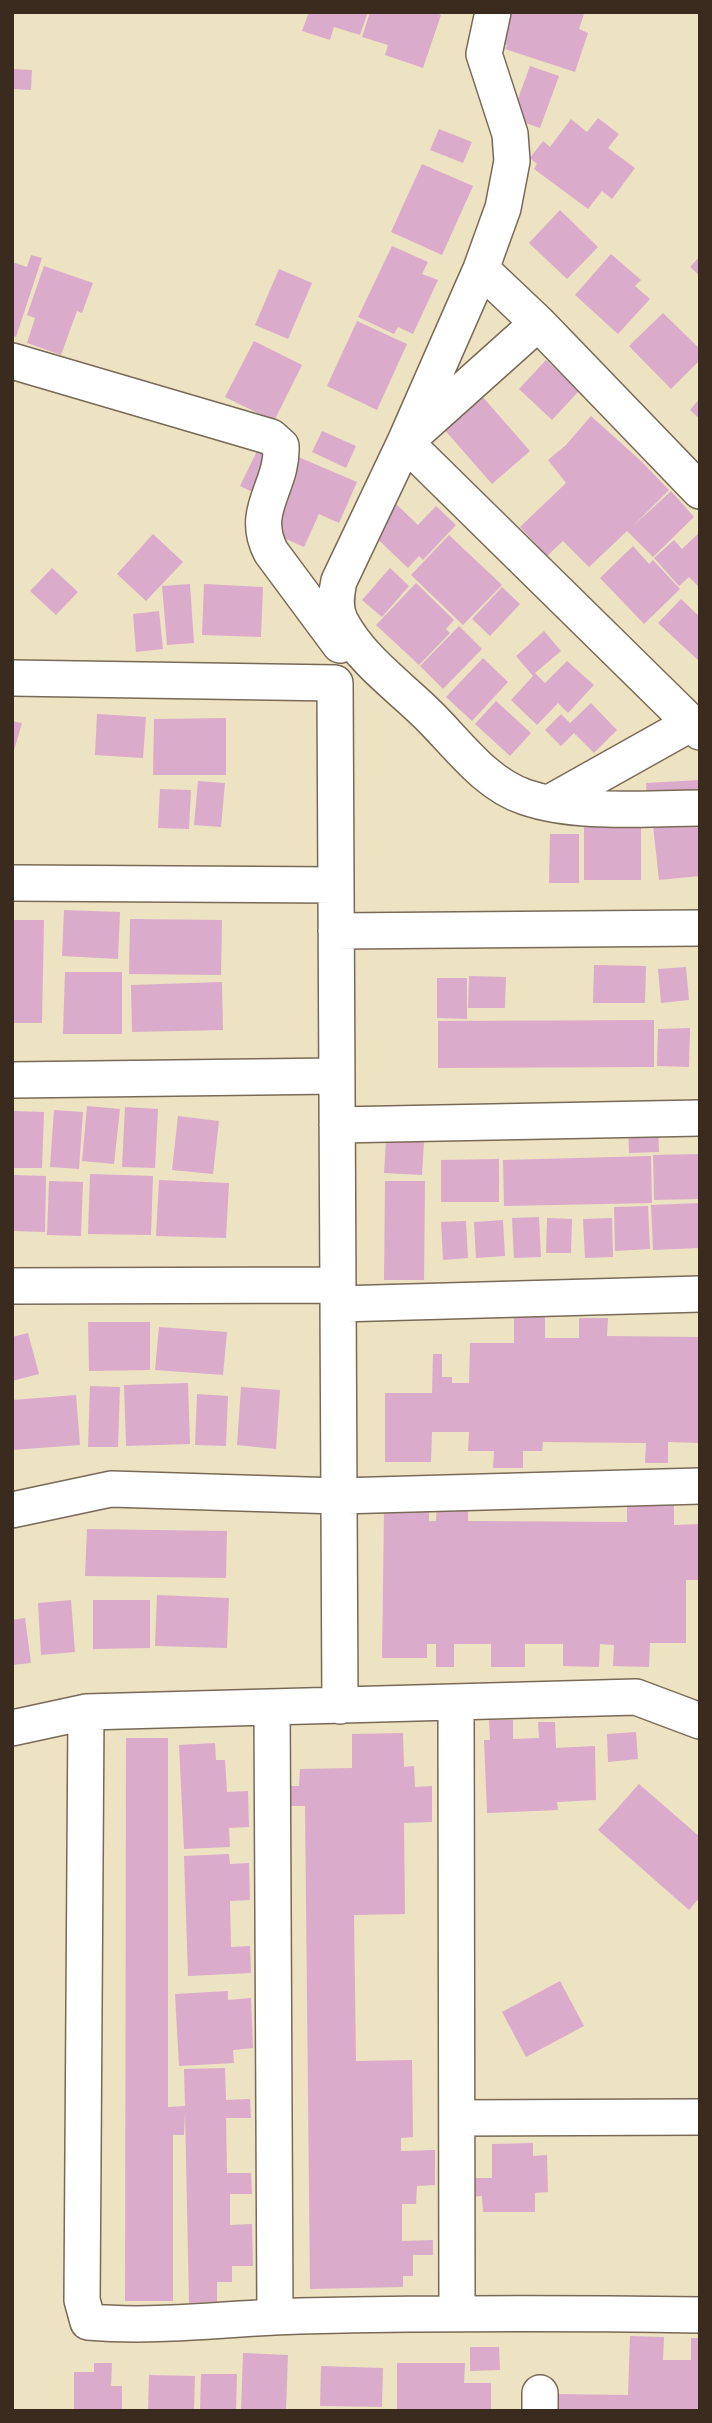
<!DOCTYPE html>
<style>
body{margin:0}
#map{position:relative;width:712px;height:2423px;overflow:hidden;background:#ede2c2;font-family:Delius,sans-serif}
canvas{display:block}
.frame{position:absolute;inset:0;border:14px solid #3b2a1e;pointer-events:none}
</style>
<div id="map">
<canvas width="712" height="2423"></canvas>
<div class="frame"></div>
</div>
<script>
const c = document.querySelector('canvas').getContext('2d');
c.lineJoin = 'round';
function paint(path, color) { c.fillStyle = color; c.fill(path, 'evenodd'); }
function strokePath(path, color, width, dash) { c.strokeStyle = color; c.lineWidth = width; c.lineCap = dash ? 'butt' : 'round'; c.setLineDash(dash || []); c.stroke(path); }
paint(new Path2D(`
 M309,12h59l-8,23 -26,-8 -4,13 -28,-9z
 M370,12h63l8,3 -18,53 -38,-13 3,-10 -26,-8z
 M503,12h75l6,2 -5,15 9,4 -13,39 -70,-23 2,-4 -13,-4z
 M530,66l29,10 -19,52 -29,-10z
 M12,69l20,1 -1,20 -19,-1z
 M598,118l21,16 -11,14 27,20 -23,31 -10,-8 -14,18 -54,-40 3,-5 -7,-6 13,-17 7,6 21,-28 16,13z
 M439,129l33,13 -9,21 -33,-13z
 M422,164l51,22 -31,69 -51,-23z
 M560,210l38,37 -31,32 -38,-36z
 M392,246l36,16 -6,12 16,6 -25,54 -15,-7 -4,7 -36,-17z
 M611,254l30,26 -6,6 15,13 -32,35 -43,-39z
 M31,255l11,3 -26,79 -4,-1v-74l15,5z
 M700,256v20l-10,-9z
 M44,266l49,17 -11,30 -5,-2 -16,44 -34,-12 8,-25 -8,-3z
 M279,269l33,14 -24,56 -33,-14z
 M663,313l37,36v11l-29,29 -42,-43z
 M357,321l50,23 -30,66 -50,-24z
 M254,341l48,24 -28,56 -49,-24z
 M546,360l33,31 -27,29 -33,-31z
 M481,395l49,56 -38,33 -49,-56z
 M700,398v21l-10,-9z
 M591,416l50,45 28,29 -37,37 39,-36 23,26 -41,40 -26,-26 -38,36 -26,-26 -16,15 -27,-29 46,-44 -18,-23 18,-15z
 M322,431l34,15 -10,22 -34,-16z
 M259,447l19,9 -19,39 -19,-9z
 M296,456l61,26 -18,41 -20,-9 -15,33 -40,-18z
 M395,503l23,22 18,-19 20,19 -33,35 -4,-4 -11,12 -39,-37z
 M700,532v56l-11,-11 -10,9 -25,-28 20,-18 8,9z
 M153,534l30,28 -37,39 -29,-27z
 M449,535l53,50 -39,40 -52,-50z
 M633,546l16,18 4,-4 27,29 -36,35 -44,-46z
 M52,568l26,24 -22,23 -26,-24z
 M390,568l19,18 -27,31 -20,-17z
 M416,583l38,37 -8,9 4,4 -31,32 -43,-40z
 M190,584l4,59 -27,2 -5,-59z
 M204,584l59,3 -2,50 -59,-2z
 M502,587l18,17 -30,32 -18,-17z
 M681,599l19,18v45l-42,-39z
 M159,611l4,38 -27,3 -3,-38z
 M459,626l23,23 -39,40 -23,-23z
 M544,631l17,20 -26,22 10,10 22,-22 27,24 -26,28 -10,-10 -21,22 -26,-25 22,-24 -17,-20z
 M483,658l25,24 -36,39 -26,-24z
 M496,701l35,32 -21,23 -35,-32z
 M591,703l26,27 -23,23 -20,-20 -13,13 -16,-16 16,-16 9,9z
 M97,714l49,3 -3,41 -48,-3z
 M226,718v57h-73l1,-56z
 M12,721l10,2 -9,31h-1z
 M700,780v20l-53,3 -1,-20z
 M198,781l27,2 -4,44 -27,-2z
 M160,789l31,1 -2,39 -31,-1z
 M584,820h57v60h-57z
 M700,821v55l-41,4 -6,-55z
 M550,834h29v49h-30z
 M64,910l56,2 -2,47 -56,-3z
 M130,919l92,1 -1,55 -92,-1z
 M12,920h32l-2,103h-30z
 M594,965l52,1 -1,37h-52z
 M686,967l3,33 -28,3 -3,-34z
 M65,972h57v62h-59z
 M469,976l37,1 -1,31h-37z
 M437,978h30v41l-30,-1z
 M222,982l1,48 -91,2 -1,-47z
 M654,1020v47l-216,1v-47z
 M690,1028l-1,39 -32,-1 1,-37z
 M87,1106l33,3 -6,55 -32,-3z
 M125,1107l33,2 -3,59 -33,-1z
 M54,1110l29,2 -4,57 -29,-2z
 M14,1111l30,1 -2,56h-30z
 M178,1116l41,5 -6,53 -41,-4z
 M658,1120l1,32 -30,1 -1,-32z
 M386,1139l38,2 -2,34 -38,-2z
 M700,1154v45l-46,1 -1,-45z
 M651,1156l1,47 -148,3 -1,-46z
 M499,1159v43h-58v-42z
 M90,1174l63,2 -2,59 -63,-1z
 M14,1175l32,1 -1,56 -33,-1z
 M159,1180l70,3 -3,55 -70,-2z
 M49,1181l34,1 -2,54 -34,-1z
 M385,1181h40l-1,99h-40z
 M700,1203v45l-47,2 -2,-45z
 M648,1206l2,43 -35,2 -1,-44z
 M539,1217l2,40 -27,1 -2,-40z
 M547,1218l25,1 -1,34h-25z
 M612,1218l1,39 -28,1 -2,-39z
 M503,1220l2,36 -29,2 -2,-36z
 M466,1221l2,37 -25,2 -2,-38z
 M514,1313l31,1v24h34v-20h29l-1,18 93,1v106l-32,-1v21h-23l1,-20 -103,-1 -1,9h-19v17h-30l1,-17h-26l1,-19h-37l-1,30h-46v-69h47l1,-39h9v23h10v6h17l1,-40h44z
 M88,1322h62v48l-61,1z
 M159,1327l68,5 -4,43 -68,-5z
 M28,1333l11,41 -27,7v-44z
 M188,1383l2,61 -64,2 -2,-61z
 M90,1386l30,1 -2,60h-30z
 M241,1387l39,3 -4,59 -39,-4z
 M197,1394l31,2 -2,50 -31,-1z
 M76,1395l4,50 -68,5v-50z
 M437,1503l31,1v17h6l153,1v-18h47v21l26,-1v56h-14v63h-36l-1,24 -36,-1 1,-21 -14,-1 -1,23 -36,-1v-22h-38v23h-34v-23h-37v23h-18v-23h-9v14h-45l2,-148 45,1v10h7z
 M87,1529l140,2 -1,47 -141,-2z
 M157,1595l72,3 -2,50 -72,-2z
 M71,1600l4,52 -34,3 -3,-52z
 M93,1600h57v48l-57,1z
 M25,1618l6,45 -19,2v-45z
 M489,1720h24v19l26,-1 -1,-16h17l1,26 39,-2 1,54 -39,2 1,8 -71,3 -3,-73h6z
 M636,1732l2,27 -30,3 -1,-28z
 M403,1733l1,34 10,-1 1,21 17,-1v36l-28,1 1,91 -51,1 2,146 56,-1 1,77 -12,1v13l34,-1v35l-18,1 -1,18h-14v37l31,-1v15h-20v21h-10v11l-93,2 -5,-483h-22l-1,-20h17l1,-17 52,-1v-34z
 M126,1738h42v369l17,-1 -1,-37 41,-1 1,32 24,-1 1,19h-25l1,55h24l1,21h-22v31l22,-1 1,42h-21v16h-15v20l-28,1 -4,-191 -1,23h-11v166h-48z
 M215,1743l1,17h9l2,32 21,-1 1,36 -20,1 1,19 -46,2 -5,-104z
 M639,1784l61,53v60l-11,13 -91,-80z
 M229,1854l1,10 19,-1 1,37 -20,1 1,46 19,-1 1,27 -63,3 -4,-120z
 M560,1981l24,45 -58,31 -24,-45z
 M228,1991v9l23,-2 2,50 -20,2 1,13 -55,3 -4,-72z
 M533,2143v13l14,-1 1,37 -13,1v19h-52l-1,-16 -13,1v-19h23v-34z
 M630,2336l34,1 -1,23h28v-22h9v73h-142v-17l70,1z
 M470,2347h29l1,23 -30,1z
 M243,2353l45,2 -2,56h-45z
 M94,2363h18l-1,23h11v25h-48v-39h20z
 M397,2363h68l-1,20h27v28h-94z
 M321,2366l62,2 -1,39 -62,-1z
 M201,2374h36l-1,37h-36z
 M149,2375l46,1 -1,35h-46z`), '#dbabcc');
const minor = new Path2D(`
 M493,12l-9,42 26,80 2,27 -9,47 -22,61 -76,173 -66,139c-3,14 -5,28 2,41 19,36 55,62 83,89 31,29 59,72 101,86 52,18 120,11 175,11
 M481,269l57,54 162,168
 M12,361l259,76 10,9c2,41 -32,64 -10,106l69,93
 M413,435l125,-112
 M405,442l295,290
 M12,678l323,5 5,1023
 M549,803l141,-79
 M12,883l324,2
 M336,931l364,-3
 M12,1080l325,-4
 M337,1125l363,-7
 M12,1286l326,-1
 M338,1304l362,-10
 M12,1510l99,-21 228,7 361,-10
 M456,1702l1,611
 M272,1708l3,609
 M86,1712l-4,588 6,22c71,6 141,-4 212,-6 134,-3 266,-3 400,-1
 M12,1728l74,-16 550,-15 64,24
 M457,2118l243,-1
 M540,2393v18`);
strokePath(minor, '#796a57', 38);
strokePath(minor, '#fff', 35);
</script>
